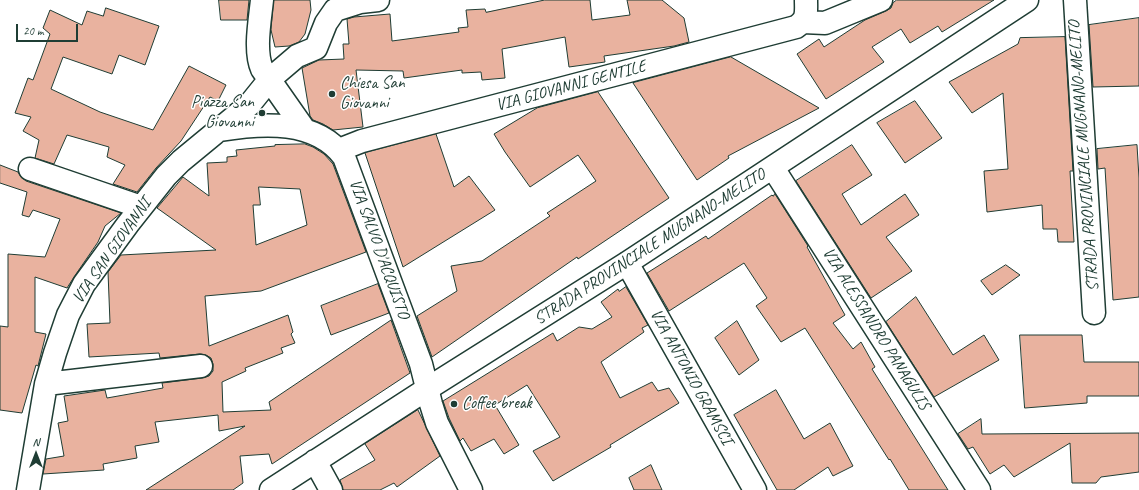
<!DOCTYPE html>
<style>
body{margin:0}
#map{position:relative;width:1139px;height:490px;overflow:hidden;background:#fff;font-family:Caveat,sans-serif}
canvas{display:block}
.north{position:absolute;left:16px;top:434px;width:40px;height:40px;-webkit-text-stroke:3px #fff;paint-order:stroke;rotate:0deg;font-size:11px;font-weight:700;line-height:16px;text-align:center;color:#1f3d34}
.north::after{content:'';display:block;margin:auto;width:14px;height:18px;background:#1f3d34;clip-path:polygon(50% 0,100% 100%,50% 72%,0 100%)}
.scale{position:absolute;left:16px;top:24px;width:62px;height:18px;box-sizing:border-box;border:2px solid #1f3d34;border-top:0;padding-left:5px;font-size:12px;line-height:14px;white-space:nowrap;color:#1f3d34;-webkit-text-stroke:3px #fff;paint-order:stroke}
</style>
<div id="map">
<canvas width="1139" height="490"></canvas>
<div class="north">N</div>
<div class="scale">20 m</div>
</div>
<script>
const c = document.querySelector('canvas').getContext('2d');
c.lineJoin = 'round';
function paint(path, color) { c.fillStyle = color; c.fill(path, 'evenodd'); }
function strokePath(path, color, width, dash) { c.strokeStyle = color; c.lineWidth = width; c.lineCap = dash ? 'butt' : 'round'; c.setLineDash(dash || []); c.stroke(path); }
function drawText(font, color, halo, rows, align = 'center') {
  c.font = font + ' Caveat,sans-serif'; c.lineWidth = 3; c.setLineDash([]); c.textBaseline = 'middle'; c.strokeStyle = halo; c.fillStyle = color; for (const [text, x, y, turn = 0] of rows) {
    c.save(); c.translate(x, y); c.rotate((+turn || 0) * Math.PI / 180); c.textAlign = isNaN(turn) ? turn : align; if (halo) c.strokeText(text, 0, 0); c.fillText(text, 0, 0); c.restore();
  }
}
const building = new Path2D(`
 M219,0h30l-2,20h-26z
 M274,0h36l1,10 -6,24 -6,8 -10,4 -14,1 -4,-17z
 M545,0h45l2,20 38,-5 -3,-15h35l22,18 5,24 -15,4 -70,10 1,6 -36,5 -4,-30 -63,12 3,29 -23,2 -1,-8 -19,1v-3l-58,8 -1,-7 -47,-1 7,57 -30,3 -10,-6 -10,-4 -3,-4 -8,-48 17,-8 25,-1 -1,-15h6l-2,-25 7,-2 36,-3 2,27 67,-9 -1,-4 10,-1 -2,-17 19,-1 1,3z
 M897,0h97l-52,32 -4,-6 -28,17 -9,-14 -29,18 12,15 -58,37 -29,-45 22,-15 5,8 41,-27 21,-9 5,-3 2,-5z
 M106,8l53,18 -14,39 -26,-10 -7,19 -49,-17 -12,32 49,23 53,18 36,-64 37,19 -8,16 -8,-4 -29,44 -25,27 -19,24 -24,-8 12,-19 -18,-8 2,-10 -42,-12 -13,29 -19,-6 4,-18 -16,-9 8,-14 -16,-4 13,-35 5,2 17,-46 -7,-6 7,-18 32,15 5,-14 16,5z
 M1139,18v68l-46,1 -4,-62z
 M1065,37l8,134h-3l4,71h-16l-1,-13h-14l-1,-24 -55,7 -3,-41 24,-2 -5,-76 -31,20 -23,-31 69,-38 2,-6z
 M731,57l88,51 -91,48 1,2 -32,22 -64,-97z
 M598,92l71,106 -91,61 -1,-2 -145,100 -15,-41 40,-25 -6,-25 31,-5 68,-45 -3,-3 49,-32 -18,-26 -48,32 -25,-35 -11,-18 43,-26z
 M915,101l27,37 -37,25 -28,-40z
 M436,134l18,53 15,-11 26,34 -92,57 -38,-114z
 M305,144l8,3 11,7 9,10 33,88 -105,39 -56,5 4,50 79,-31 5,17 -2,2 4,9 -14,5 2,5 -38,15 1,3 -24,11 1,30 48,-2 -2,-8 122,-82 19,53 -138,91 -3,-10 -29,2 3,27 -10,7h-87l99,-64 -26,5 -1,-16 -63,7 4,20 -24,4 2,12 -34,6 1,6 -61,4 3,-15 18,-3 -6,-33 10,-2 -4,-25 41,-6 2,8 56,-10 -1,-5 40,-5 7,-2 4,-5v-7l-2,-6 -5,-3 -6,-1 -40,4 -1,-5 -70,4 -2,-33 23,-1 -2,-51 13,-17 95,-5 -59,-42 26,-31 26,19 -2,-33 20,-1v-5l10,-1 -1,-6 39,-4v-1zM259,187l41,2 7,36 -51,20 -3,-40h7z
 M852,145l20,30 -30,19 19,31 44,-31 14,21 -33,22 26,34 -41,27 -75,-117z
 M1137,145l2,33v119l-26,3 -8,-132 -7,1 -1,-20z
 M0,165l18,7 3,5 5,4 95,32 -16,13 -7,16 -24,35 -7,11 -32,-11v55l11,2 -8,32 -2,-1 -14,48 -22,-3v-84l8,1v-73l37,3 15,-38 -27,-9 -4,7 -7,-2 5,-23 -27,-9z
 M775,194l33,52 -1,1 38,68 -12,8 20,26 8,-7 14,25 -3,2 76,121h-39l-19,-31 -1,1 -84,-132 -24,14 -25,-36 11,-8 -23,-35 -75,48 -22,-38 59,-37 2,3 64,-44 1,1z
 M1006,265l14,10 -28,20 -11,-14z
 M378,284l11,29 -58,22 -10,-29z
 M626,287l22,38 -6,3 2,4 -43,30 19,36 32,-16 6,9 11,-3 10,15 -69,42 1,2 -58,34 -20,-30 27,-14 -33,-52 -32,20 24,40 -15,9 -10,-15 -23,12 -8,-13 -3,3 -11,-23 -6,-17 110,-68 4,8 22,-14 13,2 20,-12 -11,-15 17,-13 1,2z
 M916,297l37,58 31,-20 15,25 -65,37 -48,-75z
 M737,321l22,39 -20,15 -24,-37z
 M1020,335h62l2,27h55v34h-52v7l-62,5z
 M776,390l28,49 26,-16 23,43 -20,10 -5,-9 -34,23h-17l-43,-75z
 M418,410l22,46 -43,31 -3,-4 -14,7h-37l-3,-10 35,-20 -10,-16z
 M981,419l1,15 157,-1v39l-38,5 -5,6h-24l-2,-40 -56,34 -10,-12 -14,9 -17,-27 -5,2 -10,-15z
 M651,465l11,25h-28l-5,-12z`);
paint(building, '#e9b29f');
strokePath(building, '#1f3d34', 1);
const minor = new Path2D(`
 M262,0c-2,20 -8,51 0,69l42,60
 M1075,0l19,313
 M360,2l18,-2
 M803,22l22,1 56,-23
 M220,130c42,-7 96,-11 124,27l77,207 10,40 6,19 34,67
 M339,150l23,-9 434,-114c12,-8 10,-14 10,-27
 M773,168l206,322
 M30,169l111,38
 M627,263l128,227
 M46,384l155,-18
 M315,461l16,29
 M28,490l18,-106 9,-31 13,-38 16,-31 44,-60 38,-48 15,-15 68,-56 21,-26 27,-23 19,-8 10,-25 9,-13 25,-8v-2
 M271,490l156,-101 200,-126 400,-263`);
strokePath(minor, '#1f3d34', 25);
strokePath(minor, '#fff', 22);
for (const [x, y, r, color] of [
 [332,94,4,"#1f3d34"],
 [262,113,4,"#1f3d34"],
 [454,404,4,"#1f3d34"]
]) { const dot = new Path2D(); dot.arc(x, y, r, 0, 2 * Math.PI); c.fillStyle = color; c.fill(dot); strokePath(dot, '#fff', 1.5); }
drawText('17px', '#1f3d34', '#fff', [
 ["Chiesa San",340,84],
 ["Giovanni",340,104],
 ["Piazza San",254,103,"right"],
 ["Giovanni",254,123,"right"],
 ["Coffee break",462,404]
], 'left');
drawText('17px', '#1f3d34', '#fff', [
 ["VIA GIOVANNI GENTILE",571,86,-15],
 ["STRADA PROVINCIALE MUGNANO-MELITO",1084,156,-94],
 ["STRADA PROVINCIALE MUGNANO-MELITO",650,247,-33],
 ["VIA SALVO D'ACQUISTO",379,249,70],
 ["VIA SAN GIOVANNI",112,251,-55],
 ["VIA ALESSANDRO PANAGULIS",876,329,58],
 ["VIA ANTONIO GRAMSCI",691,377,61]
]);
</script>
